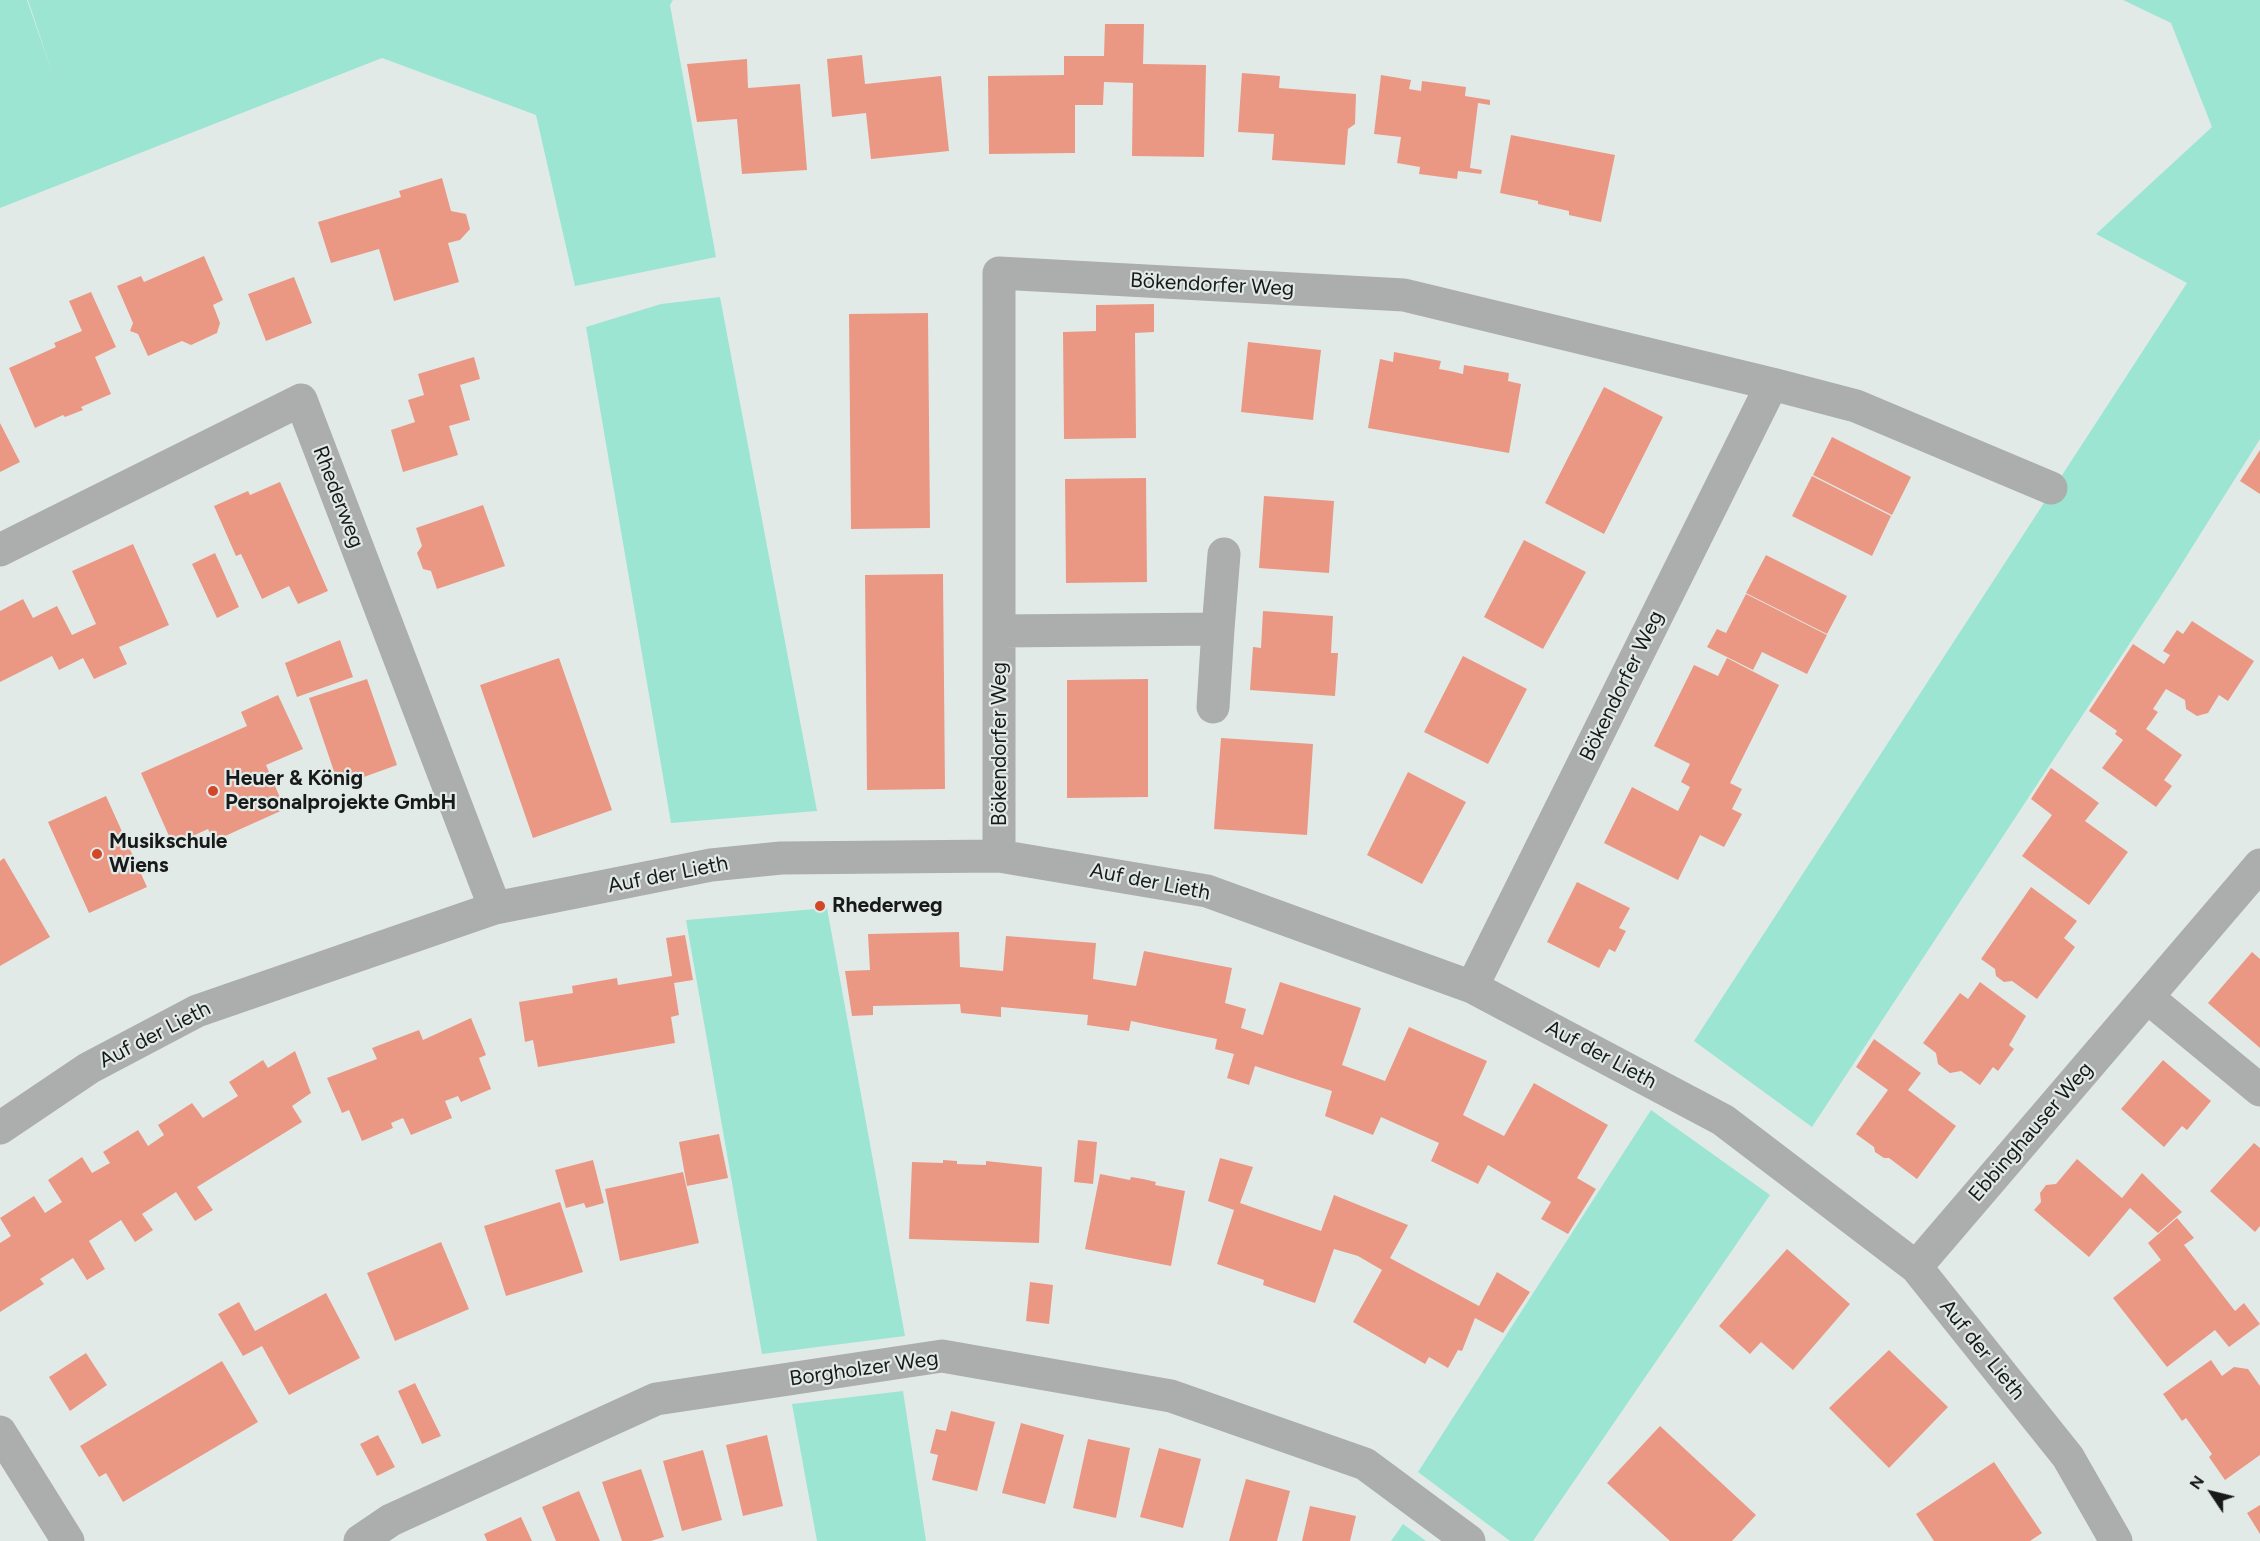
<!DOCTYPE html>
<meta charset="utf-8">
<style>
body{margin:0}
#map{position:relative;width:2260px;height:1541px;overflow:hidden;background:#e2eae8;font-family:Figtree,sans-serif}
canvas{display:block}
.north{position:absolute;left:2182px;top:1463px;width:60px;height:60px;-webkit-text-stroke:4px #e2eae8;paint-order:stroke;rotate:305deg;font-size:16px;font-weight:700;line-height:24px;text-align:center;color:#171a19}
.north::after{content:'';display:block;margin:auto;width:21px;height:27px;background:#171a19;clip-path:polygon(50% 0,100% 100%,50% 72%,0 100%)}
</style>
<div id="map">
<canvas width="2260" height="1541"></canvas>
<div class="north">N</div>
</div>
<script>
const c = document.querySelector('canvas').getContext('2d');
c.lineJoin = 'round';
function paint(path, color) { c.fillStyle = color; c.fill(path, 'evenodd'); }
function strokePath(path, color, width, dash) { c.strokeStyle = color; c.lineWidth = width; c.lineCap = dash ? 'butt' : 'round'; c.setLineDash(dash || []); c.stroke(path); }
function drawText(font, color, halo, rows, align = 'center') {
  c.font = font + ' Figtree,sans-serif'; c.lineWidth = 4.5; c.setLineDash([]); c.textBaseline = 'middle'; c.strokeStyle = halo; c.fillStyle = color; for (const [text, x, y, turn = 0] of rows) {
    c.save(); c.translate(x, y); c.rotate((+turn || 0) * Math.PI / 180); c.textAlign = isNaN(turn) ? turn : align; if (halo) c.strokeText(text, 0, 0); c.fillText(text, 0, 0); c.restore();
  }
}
paint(new Path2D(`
 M0,0h27l27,78 -26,-78h645l-3,5 46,252 -141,29 -39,-171 -154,-57 -382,150z
 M2123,0h137v439l-86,137 -362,551 -118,-86 493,-758 -91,-49 116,-107 -41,-104z
 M720,297l97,514 -146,12 -85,-496 75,-23z
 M827,908l78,428 -143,18 -76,-434z
 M1651,1110l119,85 -237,346h-23l-92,-69z
 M903,1391l23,150h-109l-25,-137z
 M1403,1524l23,17h-35z`), '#9ce5d3');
paint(new Path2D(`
 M1105,24h39l-1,40 63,1 -2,92 -72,-1 1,-73 -29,-1 -1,23h-28v48l-86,1 -1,-78 76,-1v-19h40z
 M862,55l3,29 76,-8 8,75 -78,8 -5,-46 -34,4 -5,-58z
 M747,59l1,29 52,-4 7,86 -65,4 -5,-55 -40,3 -10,-58z
 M1242,73l38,3 -1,12 77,6 -1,30 -7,5 -3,36 -73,-5 2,-26 -36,-2z
 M1381,75l30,5 -2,9 12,2 1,-10 44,6 -1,9 25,4v5l-12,-2 -8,65 12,2 -1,4 -23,-3 -1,8 -38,-5 1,-7 -23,-4 4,-26 -27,-3z
 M1511,135l104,20 -14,67 -32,-7v-4l-31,-7v-3l-38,-8z
 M442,178l9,33 15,3 4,15 -10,11 -12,3 11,39 -65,19 -15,-52 -48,14 -13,-41 83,-25 -2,-6z
 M204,256l19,44 -10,5 7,18 -3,10 -26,12 -9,-4 -34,15 -10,-22 -8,-3 3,-8 -16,-37 24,-10 3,6z
 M294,277l18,46 -46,18 -18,-47z
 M91,292l25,55 -21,10 16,37 -30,13 2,3 -18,7 -2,-2 -28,13 -26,-60 47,-21 -2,-4 28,-12 -13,-30z
 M1154,304v28l-19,1 1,105 -72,1 -1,-107 33,-1v-26z
 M928,313l2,215 -79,1 -2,-215z
 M1248,342l73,8 -8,70 -72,-8z
 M1394,352l47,9 -2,8 11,2 13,3 1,-9 45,8 -1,8 13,3 -12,69 -141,-25 12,-69 13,3z
 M474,357l6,22 -20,6 10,35 -21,6 9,29 -55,17 -12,-42 24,-8 -7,-22 16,-5 -6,-21z
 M1604,387l59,30 -59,117 -59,-31z
 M0,423l20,39 -20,10z
 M1832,437l79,40 -19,38 -79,-40z
 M2260,450v44l-20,-13z
 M1812,476l79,40 -19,40 -80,-40z
 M1146,478l1,104 -81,1 -1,-104z
 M280,482l48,109 -30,13 -9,-18 -27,13 -21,-45 -5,2 -22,-50 34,-15 2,4z
 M1264,496l70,5 -5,72 -70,-5z
 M483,505l22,61 -68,23 -6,-18 -8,-2 -6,-16 5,-7 -6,-18z
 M1524,540l62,32 -43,77 -59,-32z
 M133,544l36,81 -50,22 8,17 -33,15 -11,-21 -24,12 -7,-14 -52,26v-71l23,-12 10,19 24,-12 15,29 24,-11 -24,-53z
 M215,553l24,54 -22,11 -25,-54z
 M1766,555l81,41 -20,38 -81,-41z
 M943,574l2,215 -78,1 -2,-215z
 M1746,594l81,41 -20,39 -45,-22 -9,18 -46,-23 10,-18 9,4z
 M1263,611l70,5 -2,37h7l-3,43 -85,-6 3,-43 8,1z
 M2192,621l62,40 -26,40 -9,-6 -11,18 -11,3 -11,-7 -1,-9 -19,-11 -13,20 5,3 -12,17 36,26 -18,25 8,6 -16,21 -54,-39 21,-28 -8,-6 2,-3 -28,-20 44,-67 31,20 6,-9 -7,-4 14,-21 6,4z
 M340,640l13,37 -56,20 -12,-34z
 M1463,656l64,33 -39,75 -64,-32z
 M559,658l53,152 -79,28 -53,-153z
 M1727,658l52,27 -49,98 12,6 -10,20 10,5 -18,33 -24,-12 -22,45 -74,-37 28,-56 46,24 12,-24 -9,-5 9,-18 -36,-18 40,-81 24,11z
 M367,679l30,86 -58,21 -30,-88z
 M1148,679v118l-81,1v-118z
 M278,695l25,54 -37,16 19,44 -71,32 -6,-12 -35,16 -32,-72 106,-47 -6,-14z
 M1221,738l92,6 -6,91 -93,-6z
 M2051,768l48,35 -14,18 43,31 -39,53 -67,-49 30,-41 -21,-16z
 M1408,772l58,30 -44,82 -55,-29z
 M106,796l41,91 -58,26 -41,-91z
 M4,858l46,79 -50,29v-105z
 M1577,882l53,26 -11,20 7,3 -11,21 -6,-3 -10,19 -52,-26z
 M2031,887l46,34 -13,17 11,9 -38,52 -25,-18 -8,1 -8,-6 -1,-7 -14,-10z
 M959,932l1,35 43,4 3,-35 90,7 -3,36 43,7 8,-35 88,17 -7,35 21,6 -5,19 22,7 17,-53 81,26 -19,57 43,16 24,-54 78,34 -24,54 41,21 30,-53 74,42 -31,53 19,11 -28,45 -27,-15 10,-17 -63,-37 -10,19 -47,-23 8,-18 -58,-26 -8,18 -48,-19 7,-25 -77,-25 -6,19 -22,-7 7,-24 -19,-5 2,-10 -86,-18 -2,10 -42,-6 1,-10 -87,-8v10l-40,-4 -1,-9 -87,2v9l-21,1 -7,-45 25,-1 -2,-36z
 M685,935l8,45 -19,3 5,32 -8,2 4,26 -137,24 -5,-27 -8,2 -6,-40 54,-9 -1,-7 22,-4 23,-4 1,7 54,-9 -6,-38z
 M2252,952l8,7v89l-52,-45z
 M1980,982l46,34 -17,29 5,4 -16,22 -5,-4 -13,18 -19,-14 -11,2 -12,-9 -2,-11 -13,-10 37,-50 8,6z
 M471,1018l15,37 -7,3 12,31 -30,13 -3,-6 -13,5 7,17 -41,17 -8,-17 -12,5 2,5 -31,13 -13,-31 -7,3 -15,-35 50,-19 -5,-11 47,-18 4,10z
 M1874,1039l47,34 -13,17 48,36 -39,53 -28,-21h-5l-9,-6 -1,-5 -18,-13 32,-44 -32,-23z
 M295,1051l16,42 -19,13 10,16 -105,65 16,23 -18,11 -19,-29 -34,22 11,16 -18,12 -14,-22 -32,21 16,28 -18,11 -14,-22 -33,21 4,5 -44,28v-69l11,-7 -11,-18 34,-22 11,17 17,-11 -14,-22 34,-23 10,16 18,-10 -7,-11 35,-22 10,16 16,-11 -6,-10 34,-22 11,15 35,-22 -9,-14 34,-22 5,8z
 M2163,1060l48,41 -24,29 -5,-4 -18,21 -43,-38z
 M719,1134l9,44 -41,8 -8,-44z
 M1078,1140l19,2 -4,42 -19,-2z
 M2254,1143l6,5v78l-5,6 -45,-41z
 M1220,1158l33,9 -13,36 81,28 13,-36 74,30 -18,33 89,48 18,-34 33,20 -27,41 -28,-15 -13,33 -4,-1 -10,18 -19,-11 -4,7 -72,-42 29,-52 -24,-14 -24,-7 -19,54 -52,-18 1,-5 -47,-16 17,-54 -26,-9z
 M2077,1159l45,39 20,-25 40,39 -24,21 -28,-25 -41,49 -55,-47 7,-8 -1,-9 6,-8 10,-1z
 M593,1160l11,43 -18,5 -2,-5 -18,5 -11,-38z
 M943,1160l14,1v3l29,1v-4l56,6 -3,76 -130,-4 3,-77 31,1z
 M683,1172l16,71 -79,18 -15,-72z
 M1100,1174l30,6 1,-3 12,2 13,3 -1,3 30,6 -14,75 -86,-17z
 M560,1202l23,70 -77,24 -22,-70z
 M2177,1218l17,20 -10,7 51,66 9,-8 16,21 -31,23 -14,-17 -48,37 -54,-69 48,-38 -13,-17z
 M441,1242l28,67 -74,32 -28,-68z
 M1787,1249l63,55 -57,66 -32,-28 -11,12 -31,-28z
 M1030,1282l23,3 -4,39 -23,-3z
 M326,1293l34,65 -71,37 -27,-49 -19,10 -25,-42 21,-12 16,29z
 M1889,1350l59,57 -59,61 -60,-60z
 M86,1353l21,32 -37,26 -21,-34z
 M2211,1360l11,16 12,-9 14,2 12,17v69l-35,25 -16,-23 3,-3 -26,-36 -4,3 -19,-27z
 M222,1361l36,61 -135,80 -17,-29 -7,4 -19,-31z
 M415,1383l26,53 -19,8 -24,-53z
 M951,1411l44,11 -18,69 -45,-11 6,-25 -8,-2 6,-24 10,2z
 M1021,1423l43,12 -19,69 -43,-11z
 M1660,1426l96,89 -24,26h-62l-63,-58z
 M378,1435l17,32 -18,9 -17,-32z
 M767,1435l16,71 -40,10 -17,-71z
 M1088,1439l42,9 -14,70 -43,-10z
 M1159,1448l42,11 -18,69 -43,-11z
 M703,1450l19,70 -40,11 -19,-70z
 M1994,1462l48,71 -12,8h-96l-18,-27z
 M641,1469l23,68 -13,4h-29l-20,-59z
 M1246,1479l44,12 -13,50h-48z
 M579,1491l21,50h-44l-14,-34z
 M2260,1505v29l-13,-21z
 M1310,1506l46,10 -6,25h-48z
 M521,1517l11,24h-45l-3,-7z`), '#ea9884');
strokePath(new Path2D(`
 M1772,384l84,22 195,82
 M0,550l301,-150 194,508
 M1218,629l6,-75
 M1001,631l217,-2 -5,78
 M999,856v-583l405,22 368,89 -300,603
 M2147,997l113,93
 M0,1128l89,-60 108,-57 298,-103 216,-43 70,-7 218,-2 208,35 265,96 251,133 193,147 152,190 48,84
 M1916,1267l344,-402
 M0,1432l68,109
 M360,1541l31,-21 265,-121 286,-43 229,40 194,68 104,77`), '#abaead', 33);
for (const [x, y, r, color] of [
 [213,791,6,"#d14728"],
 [97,854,6,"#d14728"],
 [820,906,6,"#d14728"]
]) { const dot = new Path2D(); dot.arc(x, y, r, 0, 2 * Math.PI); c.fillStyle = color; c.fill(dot); strokePath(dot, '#e2eae8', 2); }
drawText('21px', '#171a19', '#e2eae8', [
 ["Bökendorfer Weg",1212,285,3],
 ["Rhederweg",338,497,69],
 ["Bökendorfer Weg",1622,686,-64],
 ["Bökendorfer Weg",1000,744,-90],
 ["Auf der Lieth",668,875,-11],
 ["Auf der Lieth",1150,882,11],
 ["Auf der Lieth",155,1035,-27],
 ["Auf der Lieth",1601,1055,28],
 ["Ebbinghauser Weg",2031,1132,-49],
 ["Auf der Lieth",1982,1350,51],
 ["Borgholzer Weg",864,1369,-8]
]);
drawText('bold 21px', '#171a19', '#e2eae8', [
 ["Heuer & König",225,779],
 ["Personalprojekte GmbH",225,803],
 ["Musikschule",109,842],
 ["Wiens",109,866],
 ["Rhederweg",832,906]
], 'left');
</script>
